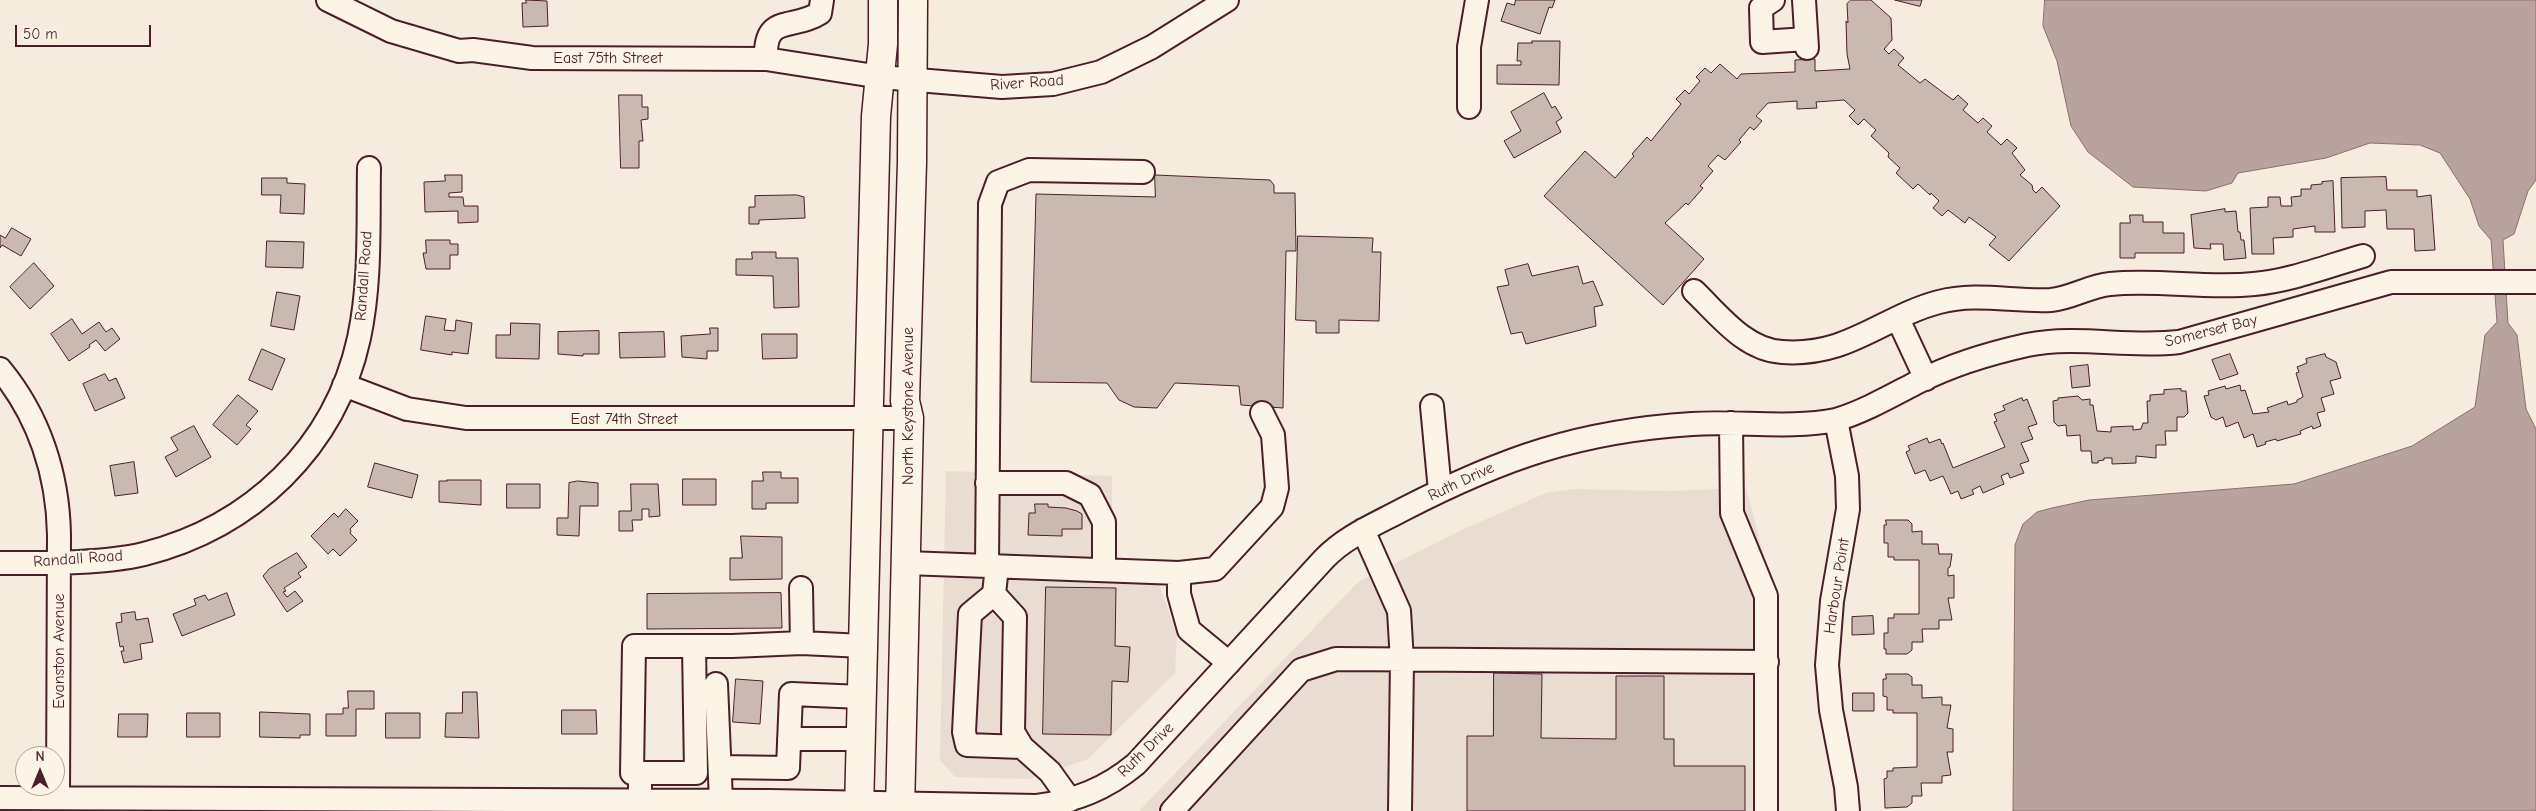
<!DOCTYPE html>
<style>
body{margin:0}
#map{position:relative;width:2536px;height:811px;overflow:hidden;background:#f5ecde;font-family:"Comic Neue",sans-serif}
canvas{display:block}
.north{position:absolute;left:15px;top:746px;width:50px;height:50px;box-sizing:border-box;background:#fcf5e5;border:1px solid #b59f9b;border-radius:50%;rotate:0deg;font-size:14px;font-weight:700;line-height:20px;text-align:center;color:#4a1f2b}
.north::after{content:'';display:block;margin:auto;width:18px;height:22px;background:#4a1f2b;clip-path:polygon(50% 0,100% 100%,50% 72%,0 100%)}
.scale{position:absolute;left:15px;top:25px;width:136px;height:22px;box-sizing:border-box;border:2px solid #4a1f2b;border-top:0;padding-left:6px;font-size:15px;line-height:18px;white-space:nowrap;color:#4a1f2b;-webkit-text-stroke:4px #fcf5e5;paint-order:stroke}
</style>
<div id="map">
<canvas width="2536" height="811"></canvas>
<div class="north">N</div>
<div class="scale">50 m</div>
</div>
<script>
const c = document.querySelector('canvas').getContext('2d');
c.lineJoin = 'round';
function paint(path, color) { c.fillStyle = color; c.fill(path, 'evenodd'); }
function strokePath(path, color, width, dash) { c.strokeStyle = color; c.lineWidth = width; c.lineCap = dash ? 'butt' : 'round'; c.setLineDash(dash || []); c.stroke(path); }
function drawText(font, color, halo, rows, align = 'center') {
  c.font = font + ' "Comic Neue",sans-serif'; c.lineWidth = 4; c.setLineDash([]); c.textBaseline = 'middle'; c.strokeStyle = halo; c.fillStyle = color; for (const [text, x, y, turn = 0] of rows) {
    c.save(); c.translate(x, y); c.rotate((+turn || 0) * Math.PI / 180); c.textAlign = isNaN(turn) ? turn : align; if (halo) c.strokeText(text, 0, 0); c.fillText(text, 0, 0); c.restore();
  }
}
paint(new Path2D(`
 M946,471l166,5v103l46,2 19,55 -2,37 -87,86 -58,20 -75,-2 -15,-17z
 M1746,488l20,76 5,247h-632l219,-229 108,-54 80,-35 27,-4 94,2z`), '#e8ddd0');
const water = new Path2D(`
 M2045,0h491v180l-8,11 -14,43 -11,6 5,83 9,12 9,74 10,20v382h-523l2,-266 8,-21 14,-12 15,-4 37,-8 205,-16 118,-38 63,-39 10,-72 12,-13 -6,-82 -12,-14 -9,-27 -30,-46 -20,-8 -50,-2 -44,15 -88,15 -6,10 -26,8 -73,-4 -45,-35 -17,-26 -14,-65 -14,-35z`);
paint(water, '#b8a39e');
strokePath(water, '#8c6e70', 1);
const building = new Path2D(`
 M526,0l21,1 1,25 -25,1 -1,-24h4z
 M1516,0h39l-3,8 -3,-1 -9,27 -39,-13 6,-18 7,2z
 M1851,0h20l20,18 1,22 -8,9 5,5 5,-5 10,9 -6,7 22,18 5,-4 28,21 5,-5 10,9 -5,6 15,13 5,-5 9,8 -5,6 14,13 6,-6 10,9 -5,5 13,17 -5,5 12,10 1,5 3,3 6,-6 18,19 -51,55 -20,-16 7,-8 -4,-3 -23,-17 -4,6 -17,-13 -6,6 -9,-8 6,-7 -8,-8 -1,2 -12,-11 -5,5 -17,-16 4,-5 -12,-11 1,-4 -18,-17 5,-6 -12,-11 -6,6 -9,-9 6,-6 -11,-10 -28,2 1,6 -20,1v-8l-29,2 -12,13 6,5 -8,9 -4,-3 -11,13 2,2 -16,18 -7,-5 -10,11 5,5 -13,15 3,2 -15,17 -2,-2 -21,20 39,36 -41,46 -119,-109 41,-45 30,27 19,-22 -2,-2 15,-17 4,4 30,-37 -5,-5 9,-9 4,4 11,-13 -4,-4 9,-9 6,5 9,-9 17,15 4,-5 54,-2v-12l20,-1v12l35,-2 -3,-15 -1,-33 2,2 -1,-19z
 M1895,0h27l-2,6z
 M1532,41h28l-1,44 -62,-1v-19h24v-4h-4l1,-18h14z
 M1544,93l8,15 3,-2 7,12 -6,4 5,10 -47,26 -10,-17 17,-10 -10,-19z
 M619,95h23v12h6v12l-7,1 2,21h-4v27h-18z
 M445,175h17v17l-13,1v4h14l1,9h14v16l-20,1v-12l-33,1 -1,-30 21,-1z
 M1155,175l115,5 4,5v8h21l1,58h-10l-3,157 -42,-3 -2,-19 -64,-3 -18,25 -23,-1 -15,-7 -12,-17 -76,-1 5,-188 119,3z
 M2386,177l1,13h30v7l14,-2 4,55 -20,1 -1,-22h-27l-1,-19 -21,1v16l-23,1 -1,-50z
 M262,178h25v5l18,1 -1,30 -24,-1 1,-18h-19z
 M2333,181l2,51h-20v-6l-22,3v8l-20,1 1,16h-22l-2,-46 18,-1v-10h12l1,9h11l-1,-9 10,-1v-7h10v-4l11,-1v-2z
 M797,195l7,2 1,21 -46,2v4h-10v-17h6v-11z
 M2225,209v3l11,-1 2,21h2l1,8h3l2,18 -22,2 -1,-16h-13l1,5 -17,-1 -3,-33z
 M2130,215h13v7h20v11h21v20h-49v5h-15v-35h10z
 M12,228l19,11 -10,17 -19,-11 -2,3v-13l5,3z
 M1298,236l75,2 -1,14h9l-2,69 -40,-1v13h-23v-12l-20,-1z
 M426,240h24v4h8v11h-8v14h-24l-3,-16h3z
 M267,241l37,1 -1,26 -37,-1z
 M752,252h24v6h22l1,49 -25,1 -1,-32 -37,-1v-16h16z
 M34,263l20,23 -24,23 -20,-22z
 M1528,264l4,12 46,-10 5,18 10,-3 10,24 -9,2 2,19 -70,18 -4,-12 -11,2 -14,-47 12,-2 -4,-15z
 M277,292l23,4 -6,34 -23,-4z
 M426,316l20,3 -2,11 11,1 1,-11 16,3 -4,31 -16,-2v3l-31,-5z
 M72,319l10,15 17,-12 7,10 6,-4 8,11 -15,12 -9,-11 -7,5 1,2 -21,14 -18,-27z
 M511,323l29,1 -1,35 -43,-1v-23h14z
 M710,328h8v23h-11v8l-25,-2 -1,-21 29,-2z
 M599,331v23h-16v2l-25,-2v-22z
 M664,332l1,25 -45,1 -1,-25z
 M762,334h35v24l-34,1z
 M262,349l23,10 -13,31 -23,-10z
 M2230,354l8,20 -18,6 -8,-20z
 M2325,354l1,3 10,5 5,16 -11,3 4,13 -13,4 4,13 -8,2 4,13 -8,3 -1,-3 -12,5 1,3 -24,7 -1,-2 -11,3 1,2 -9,3 -4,-13 -9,4 -6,-16 -12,5 -3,-10 -7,3 -5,-3 -7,-21 5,-1 -1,-4 17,-5 1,3 14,-4 1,6 4,-1 8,24 16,-2 -2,-4 20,-7 1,4 9,-3v-2l6,-3 -7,-24 3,-1 -2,-5 10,-4 -1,-4z
 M2088,365l2,21 -18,2 -2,-21z
 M105,374l4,7 7,-3 9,20 -30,13 -12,-27z
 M2181,389v2h5l2,22 -4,4h-7v14h-12l1,14h-10v13l-20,-2v7l-24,1v-6h-8v2l-6,1v2h-6l-1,-12h-10l-1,-16 -13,1 -1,-11 -8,1 -4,-4 -1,-21 5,-1v-2l20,-2 4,4 8,-1v6h3l4,26 14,1v-5l22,-1v4l8,-1 2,-6h5l-1,-22h3v-6l14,-1v-4z
 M238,395l20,16 -12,14 5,4 -14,16 -24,-20z
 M2022,398l1,3 4,-2 10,25 -9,3 5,12 -12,4 8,18 -9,3 4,9 -14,5 -2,-5 -7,3 3,8 -21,9 -3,-7 -8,4 2,4 -13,5 -3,-8 -7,3 -8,-18 -13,5 -5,-11 -10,4 -9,-22 4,-2 -2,-4 19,-8 2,5 11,-4 2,5 1,-1 10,25 52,-21 -11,-25 3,-1 -3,-7 11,-4 -2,-4z
 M194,426l17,31 -35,20 -11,-20 13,-7 -7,-12z
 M134,462l4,31 -23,3 -5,-30z
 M375,463l43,12 -6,23 -44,-11z
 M763,472h18v6h17v25h-32v6h-14v-28h11z
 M683,479h33v26h-33z
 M447,480h34v25l-42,-3v-21h8z
 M578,481l20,2v23h-18l-1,30 -22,-1v-17h11l1,-35z
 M507,484h33v24h-33z
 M631,484h27l2,32 -11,1v-8h-7v11h-10l1,11h-14v-20h12z
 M1035,504h13v3l18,1 11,3 5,3v15h-20v7l-34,-1 1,-22h6z
 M346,509l12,12 -8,8 1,2 -1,2 7,7 -17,16 -7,-7 -5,5 -17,-18 23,-23 4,4z
 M1886,520h22l4,4v8l10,-1v13h16l1,10h13l-2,13 -2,1v8l6,-1v23h-6l4,22h-13v9h-17l1,13h-11v8l-5,4h-21v-5h-2v-16h4v-15h6v-4h25v-54h-25v-3h-6v-14h-4v-18h2z
 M741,536l41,1v42l-52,1v-22h12z
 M297,553l10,14 -9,6 3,4 -17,11 2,3 -3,1 4,5 8,-6 8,10 -16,11 -24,-36 6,-7z
 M1046,587l70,1 -1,58 15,1 -2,35 -16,-1 -1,54 -68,-1z
 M227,593l8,22 -53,21 -9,-22 23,-9 -2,-6 11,-4 3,5z
 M781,593l1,35 -135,1v-35z
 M135,612l1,8 12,-2 5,24 -13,2 2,15 -18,4 -3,-12h3l-1,-5 -3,1 -4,-24 6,-1 -1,-8z
 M1873,616l1,18 -22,1v-18z
 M1494,673l48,1 -1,64 75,1v-63h48v63h10v27h71v45h-278v-75h26z
 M1886,674h22l4,3v8h10v13l20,-1v8h9l-4,23 6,1v23h-6l4,23 -9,1v7h-21l1,13h-10v7l-5,4 -22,1 -1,-29 3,-1v-7h6v-3l24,-1v-54h-24v-3h-6v-13l-4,-1v-17h3z
 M736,679l27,2 -3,43 -27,-2z
 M348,691h26v18h-18v27h-30v-22h17v-6h5z
 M463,692h14l2,46 -34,-1 1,-24h16z
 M1853,693h21v18h-21z
 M562,710h34l1,24h-35z
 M260,712l50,2v21h-10v3l-40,-1z
 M187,713h33v24h-33z
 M386,713h34v25h-34z
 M119,714h29l-1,23h-29z`);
paint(building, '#cab9b1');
strokePath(building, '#4a1f2b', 1);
const minor = new Path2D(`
 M328,0l63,31 68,20 14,-1 59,8 234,1 115,18 121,10 51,-3 48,-12 51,-25 75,-47
 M1773,0l-12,8 1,34 44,-3
 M1804,0l3,48
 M766,59c-2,-46 26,-28 54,-46l2,-13
 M1469,107v-60l8,-47
 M1694,291c25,24 51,59 88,61 66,5 100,-35 157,-50 37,-10 75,0 112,-2 21,-2 38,-14 59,-16 47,-5 96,5 144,0 36,-3 74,-18 109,-28
 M1898,319l28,60
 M0,369c39,47 58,105 59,166l-1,263
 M344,385l63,24 59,9h443
 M1432,406l8,85
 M1836,420l11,56 1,33 -16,92 -5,64 4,45 15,77 2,24
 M1731,423l1,90 34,83v215
 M987,483h79l24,12 14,27v48
 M1363,530l36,81 3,50 -2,150
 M0,563c44,0 102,1 144,-9 107,-27 191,-106 215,-216 12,-56 9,-114 10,-170
 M906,563l273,10
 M987,566l3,-362 8,-22 31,-12 114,2
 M997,566l-3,28 -24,20 -6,118 3,13 55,2
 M994,594l21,23 -2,115 9,15 28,25 20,28
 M802,643l61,3
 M1229,663l-40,-33 -10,-36v-21l36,-4 57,-62 5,-19 -4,-53 -11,-22
 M716,684l5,117
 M789,739h72
 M720,767l68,1 3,-74 71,3
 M640,773h56l-2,-127
 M0,798l770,3 267,5c38,-5 69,-17 99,-42l188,-205c22,-23 52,-35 80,-50 99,-51 176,-78 288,-85 45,-3 100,5 144,-4 29,-9 55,-24 82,-38 33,-17 73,-29 109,-37 51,-10 101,3 152,-3l212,-60h145
 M640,811v-38h-8l2,-127h98l70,-3 -1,-55
 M1172,811l129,-141 35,-11 431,3`);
const major = new Path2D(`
 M859,811l17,-695 7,-72v-44
 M900,811l9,-393 -4,-17 7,-239 1,-162`);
strokePath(minor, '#4a1f2b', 26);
strokePath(major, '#4a1f2b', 31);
strokePath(minor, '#fcf5e5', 22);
strokePath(major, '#fcf5e5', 28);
drawText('16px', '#4a1f2b', '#fcf5e5', [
 ["East 75th Street",608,58],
 ["River Road",1027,83,-4],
 ["Randall Road",364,276,-86],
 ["Somerset Bay",2211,331,-14],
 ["North Keystone Avenue",908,406,-90],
 ["East 74th Street",624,419],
 ["Ruth Drive",1461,482,-25],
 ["Randall Road",78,559,-4],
 ["Harbour Point",1837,586,-81],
 ["Evanston Avenue",59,651,-90],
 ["Ruth Drive",1146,750,-44]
]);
</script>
